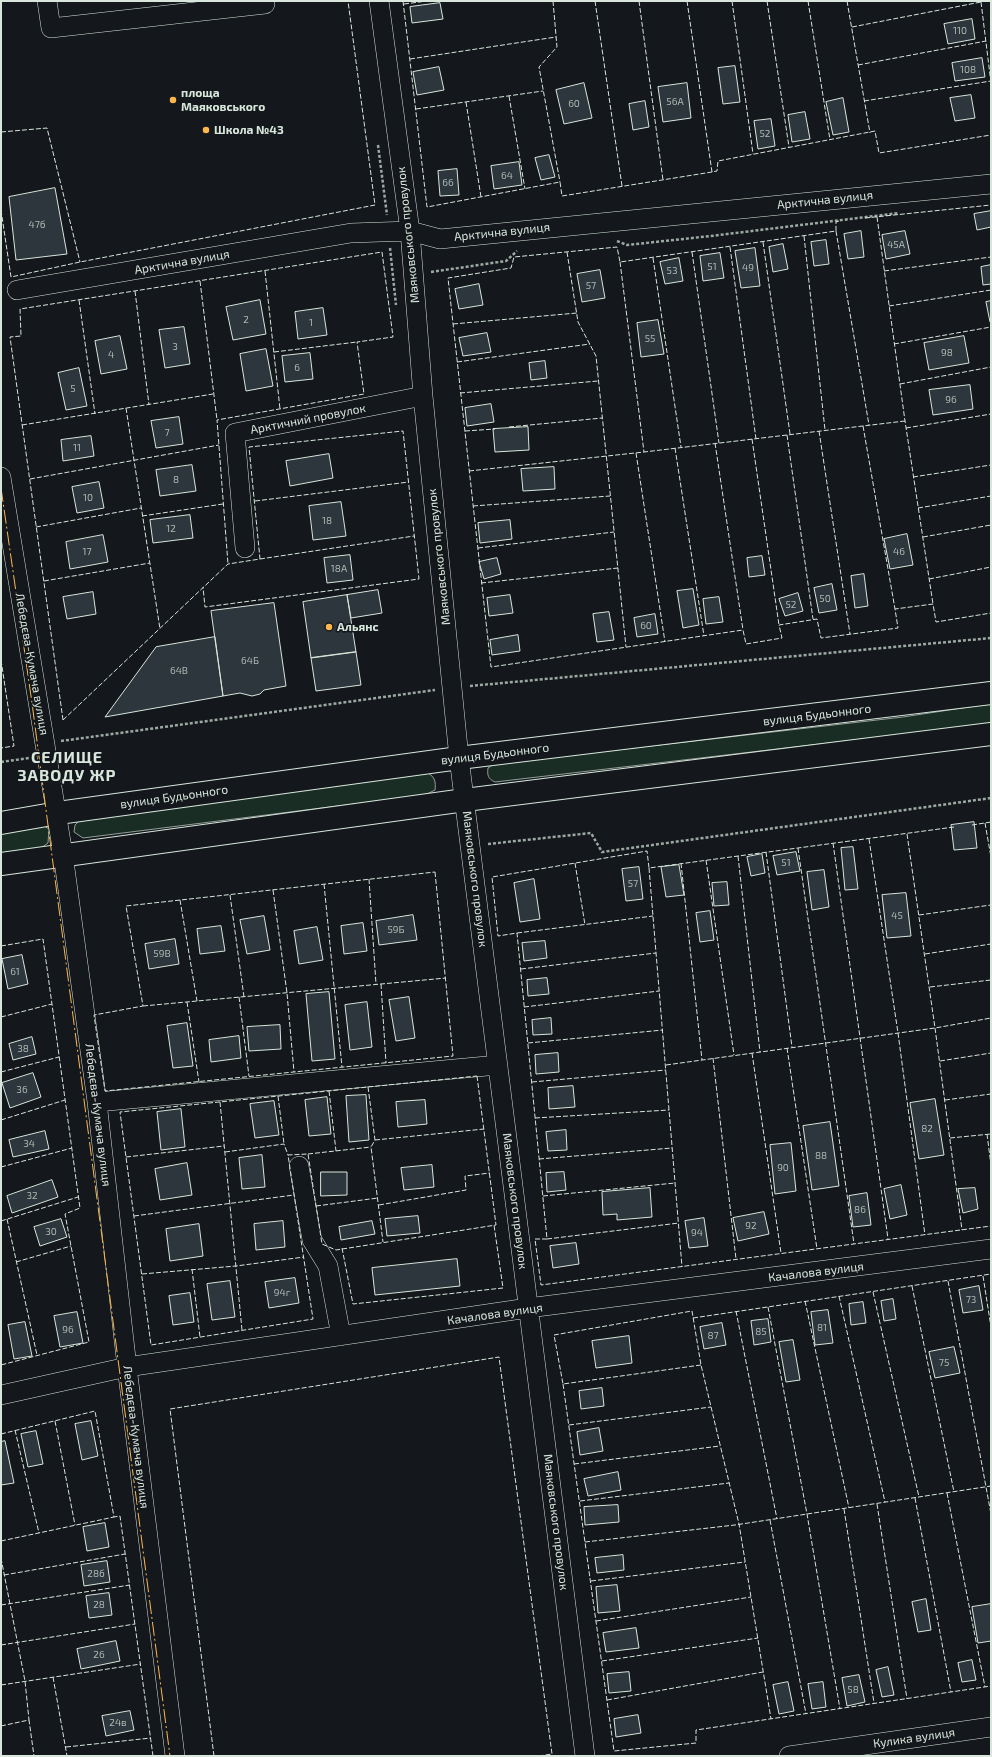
<!DOCTYPE html>
<meta charset="utf-8">
<style>
body{margin:0}
#map{position:relative;width:992px;height:1757px;overflow:hidden;background:#14181c;font-family:"Exo 2",sans-serif}
canvas{display:block}
.frame{position:absolute;inset:0;border:2px solid #d8e6dc;pointer-events:none}
</style>
<div id="map">
<canvas width="992" height="1757"></canvas>
<div class="frame"></div>
</div>
<script>
const c = document.querySelector('canvas').getContext('2d');
c.lineJoin = 'round';
function paint(path, color) { c.fillStyle = color; c.fill(path, 'evenodd'); }
function strokePath(path, color, width, dash) { c.strokeStyle = color; c.lineWidth = width; c.lineCap = dash ? 'butt' : 'round'; c.setLineDash(dash || []); c.stroke(path); }
function drawText(font, color, halo, rows, align = 'center') {
  c.font = font + ' "Exo 2",sans-serif'; c.lineWidth = 3; c.setLineDash([]); c.textBaseline = 'middle'; c.strokeStyle = halo; c.fillStyle = color; for (const [text, x, y, turn = 0] of rows) {
    c.save(); c.translate(x, y); c.rotate((+turn || 0) * Math.PI / 180); c.textAlign = isNaN(turn) ? turn : align; if (halo) c.strokeText(text, 0, 0); c.fillText(text, 0, 0); c.restore();
  }
}
const green = new Path2D(`
 M991,704v20l-496,58c-7,-3 -8,-7 -7,-14l6,-4 409,-47z
 M428,773c7,4 8,9 7,17l-10,5 -342,43 -9,-6 1,-7 4,-4z
 M44,826l5,3 -1,14 -7,5 -40,5v-19z`);
paint(green, '#1a2d24');
strokePath(green, '#939e99', 1);
const building = new Path2D(`
 M440,3l3,16 -31,4 -2,-16z
 M972,19l3,20 -27,5 -4,-20z
 M982,58l3,19 -30,4 -3,-18z
 M735,66l5,36 -17,2 -5,-36z
 M439,67l5,23 -27,5 -4,-23z
 M584,83l8,35 -28,6 -8,-34z
 M687,83l4,35 -28,4 -5,-35z
 M971,95l4,23 -20,3 -5,-23z
 M843,98l6,34 -16,3 -7,-33z
 M645,101l4,26 -16,3 -4,-26z
 M805,112l5,27 -18,3 -4,-27z
 M771,119l4,27 -17,3 -4,-28z
 M549,155l6,22 -14,3 -6,-22z
 M519,162l3,23 -28,4 -3,-23z
 M457,169l2,26 -19,1 -2,-25z
 M55,188l12,66 -51,6 -7,-63z
 M991,211v16l-14,3 -3,-16z
 M861,231l3,26 -16,2 -4,-25z
 M905,231l5,23 -24,5 -4,-24z
 M826,240l3,24 -15,2 -3,-24z
 M783,244l5,25 -15,3 -4,-25z
 M755,248l5,38 -19,2 -6,-37z
 M720,253l4,25 -21,3 -3,-25z
 M679,258l4,23 -18,3 -5,-22z
 M991,265v19l-8,1 -2,-18z
 M600,270l5,28 -23,4 -5,-28z
 M479,284l4,21 -24,4 -4,-20z
 M260,300l6,34 -33,6 -7,-33z
 M991,301v21h-1l-4,-20z
 M323,308l4,27 -29,4 -3,-27z
 M658,320l6,34 -23,3 -4,-34z
 M184,327l6,37 -25,4 -6,-38z
 M487,333l4,19 -28,4 -4,-18z
 M120,336l7,33 -26,5 -6,-33z
 M964,336l5,27 -40,7 -5,-27z
 M266,349l7,37 -27,5 -6,-37z
 M310,353l3,26 -28,3 -3,-26z
 M545,361l2,17 -16,2 -2,-17z
 M79,368l8,38 -21,4 -8,-37z
 M970,385l3,24 -40,6 -4,-25z
 M491,404l3,18 -27,4 -2,-18z
 M179,417l4,27 -27,4 -5,-27z
 M528,427l1,23 -34,2 -2,-23z
 M91,436l3,20 -31,5 -2,-21z
 M329,454l4,24 -43,8 -4,-25z
 M192,465l4,26 -36,5 -4,-26z
 M554,467l1,22 -32,2 -2,-22z
 M99,482l5,26 -27,5 -5,-26z
 M341,502l5,34 -33,4 -4,-34z
 M190,515l3,23 -40,5 -3,-23z
 M510,520l2,19 -32,4 -2,-20z
 M907,534l6,31 -23,4 -6,-30z
 M103,535l5,27 -38,7 -4,-27z
 M350,555l3,25 -26,3 -3,-25z
 M762,556l3,19 -16,2 -2,-19z
 M497,558l4,16 -17,5 -5,-17z
 M864,574l4,32 -13,2 -4,-32z
 M832,584l5,26 -18,3 -5,-25z
 M693,589l6,36 -16,3 -6,-37z
 M378,590l4,23 -31,5 -4,-23z
 M93,592l3,22 -29,5 -4,-22z
 M798,593l5,18 -18,5 -6,-17z
 M347,595l9,57 -45,6 -8,-56z
 M510,595l3,18 -24,3 -2,-18z
 M719,597l4,25 -17,2 -3,-25z
 M274,603l12,83 -22,4 -4,4 -8,2 -12,-3 -17,3 -12,-85z
 M609,612l5,28 -17,2 -4,-28z
 M655,614l3,20 -21,3 -3,-19z
 M518,635l2,16 -28,4 -2,-15z
 M215,637l8,59 -118,21 51,-70z
 M356,652l5,33 -45,6 -5,-33z
 M974,822l3,26 -23,2 -3,-25z
 M853,847l5,42 -13,1 -4,-42z
 M796,852l4,19 -23,4 -4,-19z
 M762,854l3,19 -14,3 -4,-19z
 M679,865l5,30 -18,2 -5,-30z
 M639,867l4,32 -17,2 -4,-32z
 M824,870l5,37 -17,3 -5,-38z
 M534,879l6,40 -20,3 -6,-39z
 M727,882l2,23 -15,1 -2,-23z
 M906,893l5,43 -24,2 -5,-43z
 M710,911l4,29 -14,2 -4,-29z
 M413,915l4,25 -38,5 -3,-24z
 M264,916l6,34 -23,4 -7,-34z
 M363,923l4,28 -23,3 -3,-28z
 M221,926l4,25 -25,3 -3,-25z
 M317,927l6,33 -24,4 -5,-33z
 M175,939l4,25 -30,5 -4,-25z
 M545,941l2,17 -23,3 -2,-18z
 M22,955l6,29 -20,5 -6,-30z
 M547,978l2,16 -21,2 -1,-16z
 M329,992l6,67 -23,2 -6,-67z
 M409,997l6,41 -19,3 -7,-41z
 M367,1002l5,45 -22,3 -5,-45z
 M551,1018l1,16 -19,1 -1,-15z
 M187,1023l6,43 -20,2 -6,-42z
 M280,1025l1,24 -32,2 -2,-24z
 M239,1036l2,22 -30,4 -2,-22z
 M32,1037l4,17 -23,6 -4,-16z
 M558,1053l1,19 -23,2 -1,-19z
 M33,1073l8,24 -31,11 -8,-25z
 M573,1086l2,21 -26,2 -1,-21z
 M366,1095l3,45 -20,2 -3,-46z
 M327,1097l4,37 -22,2 -4,-36z
 M935,1099l9,56 -25,4 -9,-56z
 M425,1100l2,24 -29,3 -2,-25z
 M274,1101l5,34 -24,3 -5,-34z
 M181,1109l4,38 -24,3 -4,-38z
 M830,1122l9,64 -27,4 -9,-64z
 M566,1130l1,20 -19,1 -2,-19z
 M45,1131l4,18 -36,8 -4,-17z
 M791,1143l5,48 -21,3 -5,-49z
 M262,1155l3,32 -23,2 -3,-31z
 M187,1163l5,32 -32,5 -5,-31z
 M432,1165l2,22 -30,3 -3,-22z
 M321,1172h26v23l-26,1z
 M564,1172l2,18 -19,2 -1,-19z
 M52,1180l6,17 -46,16 -5,-17z
 M901,1185l6,30 -17,4 -6,-30z
 M650,1188l2,29 -35,3v-6l-14,1 -1,-23z
 M975,1188l3,21 -15,4 -5,-24z
 M867,1193l4,32 -18,2 -4,-31z
 M764,1212l5,22 -31,7 -5,-23z
 M418,1216l2,17 -33,3 -2,-17z
 M704,1218l4,28 -19,2 -4,-27z
 M61,1219l6,18 -27,9 -6,-19z
 M283,1221l2,26 -29,3 -2,-26z
 M372,1221l3,13 -34,6 -2,-13z
 M199,1224l4,32 -33,5 -4,-32z
 M576,1243l3,21 -26,4 -3,-22z
 M457,1259l3,27 -85,9 -3,-27z
 M295,1278l4,25 -30,5 -4,-26z
 M230,1281l5,36 -23,3 -5,-36z
 M979,1286l4,24 -20,3 -4,-23z
 M190,1293l4,29 -21,3 -4,-29z
 M893,1299l3,20 -12,2 -3,-20z
 M863,1302l3,21 -15,2 -2,-21z
 M828,1310l5,33 -18,2 -4,-33z
 M77,1312l6,31 -23,4 -6,-31z
 M768,1319l3,23 -17,3 -3,-24z
 M25,1322l7,34 -18,3 -6,-34z
 M722,1323l4,22 -22,4 -4,-22z
 M629,1336l3,27 -36,5 -4,-27z
 M793,1340l7,40 -14,2 -7,-40z
 M954,1347l6,26 -25,5 -6,-26z
 M602,1388l2,18 -23,3 -2,-18z
 M91,1421l7,35 -16,4 -7,-36z
 M599,1428l4,23 -23,4 -3,-23z
 M36,1431l7,33 -15,3 -7,-33z
 M5,1441l9,42 -13,2v-43z
 M618,1472l3,18 -33,6 -4,-17z
 M618,1505l1,17 -34,3 -1,-18z
 M105,1523l4,24 -22,4 -4,-24z
 M623,1555l1,15 -27,3 -2,-15z
 M107,1561l3,21 -26,4 -3,-21z
 M617,1585l3,26 -22,2 -2,-26z
 M109,1593l3,22 -23,3 -3,-22z
 M926,1599l5,31 -13,2 -6,-30z
 M991,1604v37l-13,2 -6,-36z
 M636,1628l3,20 -33,4 -3,-19z
 M116,1641l4,20 -39,8 -4,-20z
 M972,1660l4,20 -14,2 -4,-19z
 M888,1667l6,28 -12,2 -6,-27z
 M629,1672l2,19 -22,2 -2,-19z
 M859,1675l6,27 -18,4 -5,-28z
 M788,1682l6,29 -15,3 -6,-29z
 M823,1682l3,25 -14,2 -4,-25z
 M130,1711l4,19 -28,6 -4,-20z
 M638,1715l3,18 -25,4 -2,-18z`);
paint(building, '#2c363c');
strokePath(building, '#d8e6dc', 1);
const minor = new Path2D(`
 M47,1l4,27 214,-24 -1,-3
 M379,1l31,230 13,165 36,362 126,998
 M17,290l334,-57 59,-2 30,8 551,-55
 M1,477l62,377 34,248 30,265 48,389
 M245,548l-10,-115 188,-37
 M97,1102l401,-37
 M299,1166l13,74 16,26 13,70
 M1,1395l126,-28 401,-59 463,-59
 M789,1756l202,-29`);
const major = new Path2D(`
 M1,823l57,-10 401,-55 532,-65
 M1,864l464,-64 526,-66`);
strokePath(minor, '#d8e6dc', 20);
strokePath(major, '#d8e6dc', 24);
strokePath(new Path2D(`
 M378,145l9,70
 M617,241l10,4 84,-9 188,-23
 M390,248l6,57
 M431,272l75,-11 11,-10
 M470,686l521,-48
 M61,741l374,-51
 M1,762l28,-4
 M488,844l103,-11 11,19 389,-54`), '#9da8a2', 2.5, [3, 2]);
strokePath(minor, '#14181c', 19);
strokePath(major, '#14181c', 22);
strokePath(new Path2D(`
 M403,1l24,206 133,-25 2,14 150,-24 5,-1 1,-10 157,-30 4,22 112,-18
 M553,1l4,46 -18,20 21,115
 M595,1l27,185
 M639,1l24,179
 M687,1l25,171
 M732,1l21,153
 M767,1l22,146
 M808,1l22,139
 M847,1l23,132
 M981,2l10,81
 M404,4l23,-3
 M852,27l129,-25
 M410,59l146,-22
 M858,65l128,-24
 M509,96l16,93
 M864,101l127,-20
 M466,102l15,95
 M416,109l127,-18
 M1,132l46,-4 33,134
 M1,210l10,67 69,-15 295,-57 -27,-204
 M877,217l28,204 28,183
 M865,218l126,-13
 M839,221l-3,1v9l-216,31 -3,-15 -103,10 -3,11 -63,10 43,389 252,-37 3,14 36,-6 -3,-13 38,-6 4,19 77,-10 -3,-19 38,-5 3,18 55,-9
 M836,231l33,194
 M804,236l21,194
 M763,242l27,192
 M730,247l26,192
 M567,252l11,70 18,34 30,291
 M692,252l27,191
 M653,258l28,189
 M620,262l24,190
 M265,271l15,138
 M884,271l107,-14
 M200,281l17,139
 M135,291l14,114
 M79,300l16,114
 M889,306l102,-16
 M453,324l124,-11
 M894,344l97,-17
 M274,352l83,-10
 M457,362l133,-18
 M900,384l91,-17
 M460,393l138,-12
 M126,408l34,221
 M22,425l191,-31
 M863,426l32,183
 M509,427l93,-9
 M906,428l85,-14
 M465,431l30,-2
 M819,431l31,203
 M787,435l26,184
 M752,439l27,186
 M715,443l28,187
 M675,448l29,188
 M636,453l29,189
 M469,471l175,-19 261,-31
 M913,477l78,-12
 M30,479l189,-34
 M255,501l154,-19
 M473,506l137,-10
 M918,508l73,-12
 M142,516l81,-12
 M36,527l105,-19
 M923,537l68,-12
 M478,548l136,-16
 M260,559l154,-23
 M929,579l62,-12
 M44,581l106,-18
 M481,583l137,-15
 M1,660l13,86 -13,2
 M63,720l-53,-383 11,-1 -1,-27 362,-57 11,85 -36,5 7,52 -147,26 11,144
 M63,720l165,-156 32,-5 -11,-112 154,-16 16,148 -214,28 -2,-20
 M985,823l6,34
 M972,825l19,-3
 M954,827l-305,41 -2,-17 -155,26 6,59 19,-3 30,306h-12l6,46 450,-59
 M907,834l28,194 27,202
 M869,839l29,194 27,202
 M833,843l55,396
 M798,848l56,396
 M766,852l26,195
 M738,856l22,196
 M706,860l28,195
 M575,863l10,62
 M681,863l21,197
 M649,868l33,399
 M435,872l18,184 -348,35 -11,-76 49,-9 -17,-100z
 M369,879l7,105
 M324,884l18,183
 M273,890l14,103 7,79
 M230,895l14,102
 M180,900l17,101
 M919,915l72,-10
 M517,933l136,-17
 M1,946l42,-7 37,269 -15,6 24,128 -88,23
 M925,954l66,-10
 M521,969l135,-16
 M381,984l5,79
 M930,987l61,-7
 M239,997l10,79
 M187,1002l12,80
 M143,1006l303,-28
 M524,1007l135,-16
 M1,1017l51,-13
 M528,1043l135,-13
 M787,1048l30,201
 M752,1053l29,200
 M713,1058l23,201
 M940,1061l51,-8
 M666,1065l269,-37 56,-10
 M1,1072l58,-15
 M477,1076l19,149 -160,25 -14,-6 -14,-90 -20,1 25,164 -162,26 -31,-233z
 M532,1082l134,-12
 M368,1087l7,53 -4,7 12,95
 M329,1091l7,60
 M278,1096l6,48
 M945,1100l46,-6
 M220,1102l22,228
 M535,1118l134,-8
 M1,1120l64,-20
 M987,1134l4,31
 M950,1138l41,-4
 M375,1140l109,-11
 M225,1152l59,-8 4,11
 M308,1154l63,-7
 M126,1157l98,-11
 M539,1159l133,-11
 M1,1167l71,-19
 M543,1196l132,-13
 M379,1205l87,-15 -1,-14 25,-3
 M316,1206l62,-8
 M134,1216l160,-21
 M7,1219l30,136
 M1,1221l77,-24
 M547,1239l132,-16
 M342,1248l11,56 150,-16 -9,-63
 M16,1262l55,-16
 M192,1269l8,68
 M142,1274l94,-8 68,-9
 M983,1276l8,51
 M948,1281l43,233
 M912,1286l42,206
 M873,1292l46,205
 M839,1296l46,206
 M805,1301l44,207
 M768,1307l39,207 33,195
 M736,1311l41,208
 M693,1318l298,-44
 M701,1365l-138,19 -9,-49 138,-24 9,54 38,159 32,195
 M563,1384l51,367 82,-8v-13l295,-44
 M55,1421l20,104
 M569,1425l142,-18
 M15,1430l24,103
 M1,1434l94,-23 19,106 6,-1 33,240
 M574,1464l146,-18
 M947,1493l38,194
 M915,1498l36,194
 M580,1501l149,-18
 M877,1504l30,195
 M844,1509l30,194
 M770,1520l36,194
 M1,1541l113,-24
 M585,1542l150,-17 256,-39
 M1,1558l24,123 4,39
 M4,1575l121,-21
 M591,1581l154,-19
 M1,1605l129,-20
 M596,1621l155,-24
 M1,1645l134,-21
 M602,1661l156,-23
 M53,1677l14,79
 M1,1685l140,-21
 M607,1700l156,-28
 M1,1726l28,-6 5,36
 M66,1747l85,-9
 M214,1756l-44,-347 329,-52 53,397 -13,2`), '#d8e6dc', 1, [5, 2]);
strokePath(new Path2D(`
 M1,488l31,215 138,1053`), '#ffb74d', 1, [14, 3, 2, 3]);
for (const [x, y, r, color] of [
 [173,100,4,"#ffb74d"],
 [206,130,4,"#ffb74d"],
 [329,627,4,"#ffb74d"]
]) { const dot = new Path2D(); dot.arc(x, y, r, 0, 2 * Math.PI); c.fillStyle = color; c.fill(dot); strokePath(dot, '#14181c', 1.5); }
drawText('10px', '#adbab4', null, [
 ["110",960,31],
 ["108",968,70],
 ["56А",675,102],
 ["60",574,104],
 ["52",765,134],
 ["64",507,176],
 ["66",448,183],
 ["47б",37,225],
 ["45А",896,245],
 ["51",712,267],
 ["49",748,268],
 ["53",672,271],
 ["57",591,286],
 ["2",246,320],
 ["1",311,323],
 ["55",650,339],
 ["3",175,347],
 ["98",947,353],
 ["4",111,355],
 ["6",297,368],
 ["5",73,389],
 ["96",951,400],
 ["7",167,433],
 ["11",77,448],
 ["8",176,480],
 ["10",88,498],
 ["18",327,521],
 ["12",171,529],
 ["17",87,552],
 ["46",899,552],
 ["18А",339,569],
 ["50",825,599],
 ["52",791,605],
 ["60",646,626],
 ["64Б",250,661],
 ["64В",179,671],
 ["51",786,863],
 ["57",633,884],
 ["45",897,916],
 ["59Б",396,930],
 ["59В",162,954],
 ["61",15,972],
 ["38",23,1049],
 ["36",22,1090],
 ["82",927,1129],
 ["34",29,1144],
 ["88",821,1156],
 ["90",783,1168],
 ["32",32,1196],
 ["86",860,1210],
 ["92",751,1226],
 ["30",51,1232],
 ["94",697,1233],
 ["94г",282,1293],
 ["73",971,1300],
 ["81",822,1328],
 ["96",68,1330],
 ["85",761,1332],
 ["87",713,1336],
 ["75",944,1363],
 ["28б",96,1574],
 ["28",99,1605],
 ["26",99,1655],
 ["58",853,1690],
 ["24в",118,1723]
]);
drawText('bold 12px', '#d8e6dc', '#14181c', [
 ["площа",181,93],
 ["Маяковського",181,107],
 ["Школа №43",214,130],
 ["Альянс",337,627]
], 'left');
drawText('12px', '#d8e6dc', '#14181c', [
 ["Арктична вулиця",825,200,-6],
 ["Арктична вулиця",502,232,-6],
 ["Маяковського провулок",408,235,-96],
 ["Арктична вулиця",182,262,-10],
 ["Арктичний провулок",308,419,-11],
 ["Маяковського провулок",439,557,-96],
 ["Лебедєва-Кумача вулиця",32,664,80],
 ["вулиця Будьонного",817,715,-7],
 ["вулиця Будьонного",495,754,-7],
 ["вулиця Будьонного",174,797,-8],
 ["Маяковського провулок",475,879,83],
 ["Лебедєва-Кумача вулиця",98,1115,83],
 ["Маяковського провулок",515,1201,83],
 ["Качалова вулиця",816,1272,-7],
 ["Качалова вулиця",495,1314,-8],
 ["Лебедєва-Кумача вулиця",136,1437,83],
 ["Маяковського провулок",556,1522,83],
 ["Кулика вулиця",914,1738,-8]
]);
c.letterSpacing = '1px';
drawText('bold 16px', '#d8e6dc', '#14181c', [
 ["СЕЛИЩЕ",67,758],
 ["ЗАВОДУ ЖР",67,776]
]);
c.letterSpacing = '0px';
</script>
